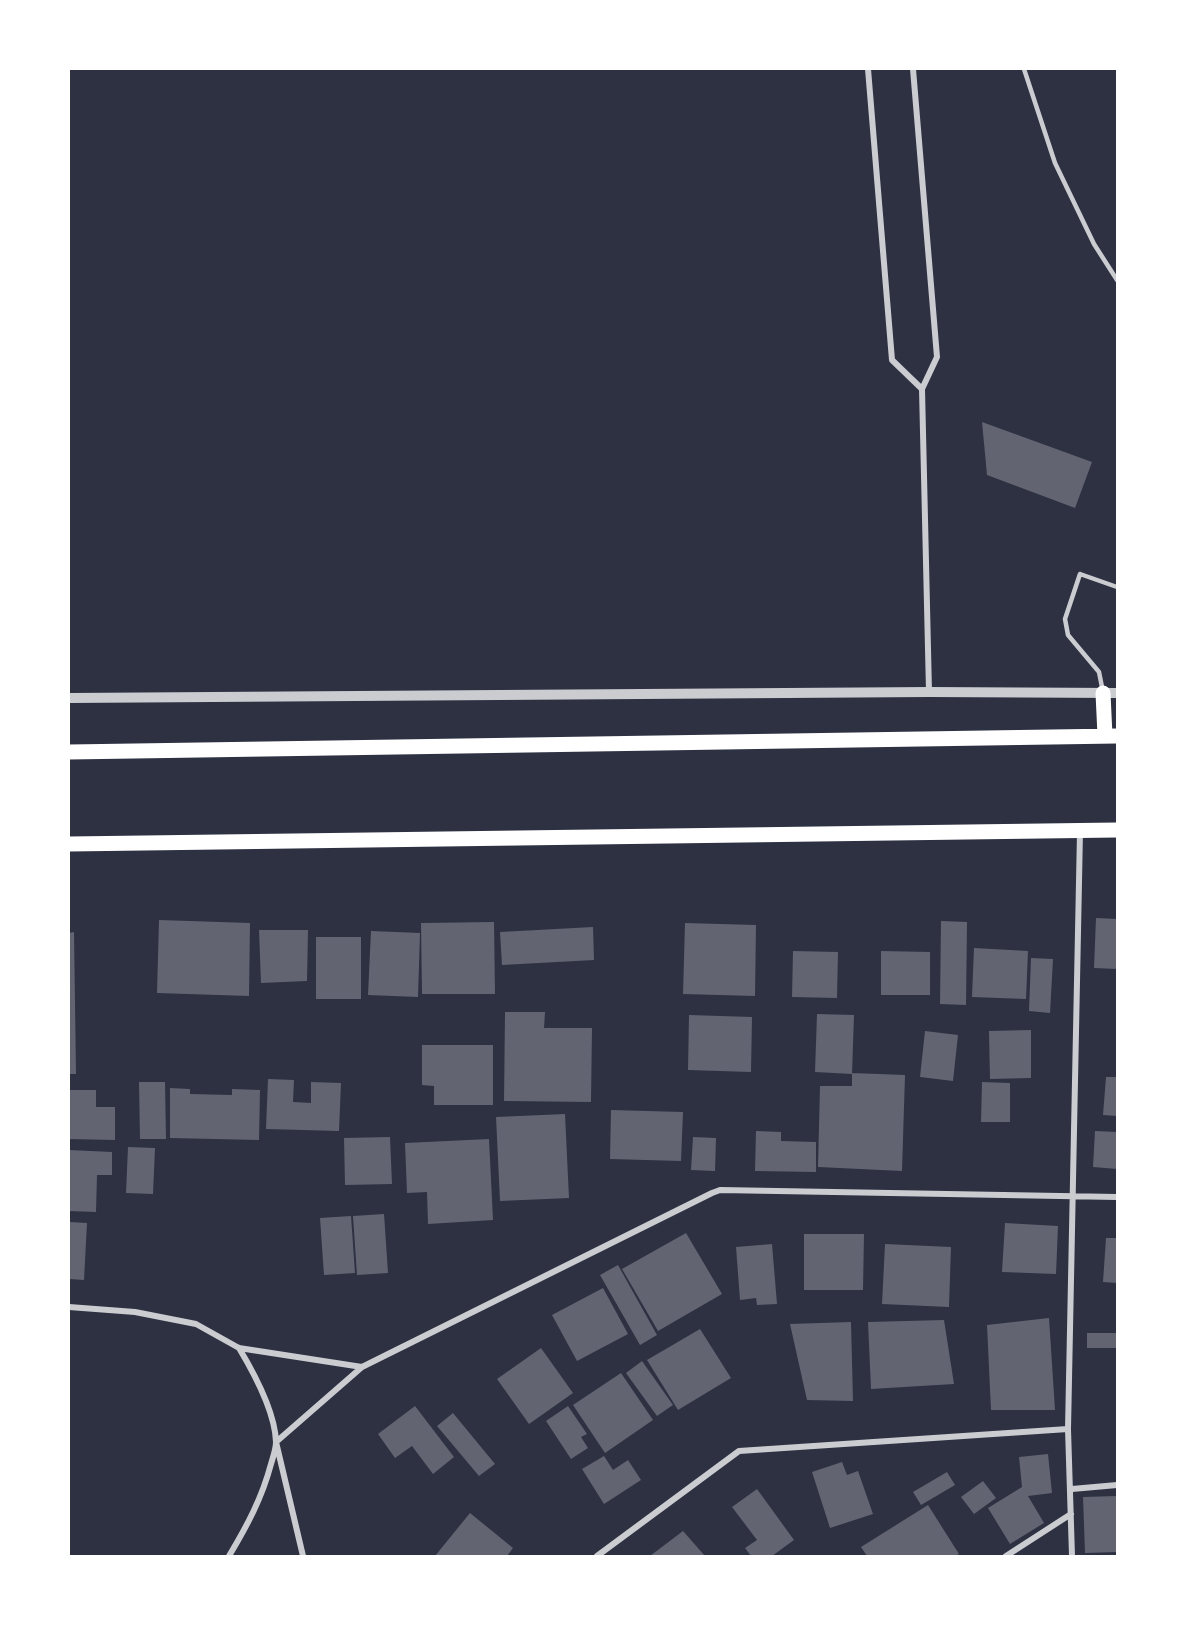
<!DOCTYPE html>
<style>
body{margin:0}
#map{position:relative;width:1186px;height:1625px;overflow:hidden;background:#2d3142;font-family:Roboto,sans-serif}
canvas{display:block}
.frame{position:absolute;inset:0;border:70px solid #fff;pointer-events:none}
</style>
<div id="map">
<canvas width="1186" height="1625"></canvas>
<div class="frame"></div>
</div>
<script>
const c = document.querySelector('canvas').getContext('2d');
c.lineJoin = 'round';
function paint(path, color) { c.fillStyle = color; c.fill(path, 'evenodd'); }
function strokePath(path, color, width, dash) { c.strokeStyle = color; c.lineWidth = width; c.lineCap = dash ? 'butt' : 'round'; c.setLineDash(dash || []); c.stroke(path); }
paint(new Path2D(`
 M982,422l110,40 -17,46 -88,-33z
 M1096,918l21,1v50l-23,-1z
 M159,920l91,3 -1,73 -92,-3z
 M941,921l26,1 -1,83 -26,-1z
 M494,922l1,72h-73l-1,-71z
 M685,923l71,2 -1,71 -72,-2z
 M593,927l1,33 -92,5 -2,-33z
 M259,930h49l-1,51 -46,2z
 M371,931l49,2 -2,64 -50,-2z
 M74,932l2,142h-7v-141z
 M316,937h45v62h-45z
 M974,948l54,3 -2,48 -54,-2z
 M793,951l45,1 -1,46 -45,-1z
 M881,951l49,1v43h-49z
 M1031,958l22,1 -3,54 -21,-2z
 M505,1012h40l-1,16h48l-1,74 -87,-1z
 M817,1014l37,1 -2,59 -37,-2z
 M689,1015l63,2 -1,55 -63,-2z
 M1031,1030v48l-41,1 -1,-48z
 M925,1031l33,4 -5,46 -33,-4z
 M422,1045h71v60h-59v-19l-12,-1z
 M852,1073l53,2 -3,96 -84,-4 2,-81h32z
 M1106,1077h11v39l-14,-1z
 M268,1079l26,1 -1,22 18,1v-21l30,1 -2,48 -73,-2z
 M139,1082h26l1,57h-26z
 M982,1082l28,1v39h-29z
 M170,1088l20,1v5l42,1v-6l28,1 -1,50 -89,-2z
 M69,1090h27v17h19v33l-46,-1z
 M611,1110l72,2 -2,49 -71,-2z
 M565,1114l4,84 -69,3 -4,-84z
 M756,1131l25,1v9l35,1v30l-61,-1z
 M1095,1131l22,1v37l-24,-2z
 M390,1137l2,47 -47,1 -1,-47z
 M693,1137l23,1 -1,33 -24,-1z
 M489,1139l4,81 -65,4 -1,-32 -20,1 -2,-50z
 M128,1147l27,1 -2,46 -27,-1z
 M69,1150l43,2v23h-15l-1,37 -27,-1z
 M384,1214l4,59 -31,2 -4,-59z
 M351,1216l4,57 -31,2 -4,-57z
 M69,1222l18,1 -3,57 -15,-1z
 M1005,1223l53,3 -2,48 -54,-2z
 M686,1233l36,61 -64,37 -36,-62z
 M804,1234h60l-1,56h-59z
 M1106,1238h11v45l-14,-1z
 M772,1244l5,60 -20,1 -1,-7 -16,2 -4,-53z
 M885,1244l66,3 -2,60 -67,-3z
 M618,1265l39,70 -17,10 -40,-70z
 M603,1288l25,46 -51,27 -25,-46z
 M1049,1318l6,92h-64l-4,-85z
 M944,1320l10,64 -83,5 -3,-67z
 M851,1322l2,79 -46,-1 -17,-76z
 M700,1329l31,49 -53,32 -31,-50z
 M1087,1333h30v15h-30z
 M541,1348l32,45 -44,31 -32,-45z
 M642,1361l31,44 -16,11 -31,-43z
 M621,1373l32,47 -48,33 -32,-48z
 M415,1406l39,51 -21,17 -21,-28 -17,12 -17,-24z
 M568,1406l19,28 -6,3 7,11 -17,11 -25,-38z
 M453,1413l42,51 -16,12 -42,-50z
 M1048,1454l4,39 -24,3 16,27 -34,21 -22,-36 34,-21 -3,-30z
 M604,1456l9,14 15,-10 13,20 -37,24 -22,-35z
 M842,1462l5,13 11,-4 15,43 -43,14 -18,-56z
 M947,1472l8,13 -34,20 -8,-13z
 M983,1481l13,17 -22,16 -13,-17z
 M757,1489l37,51 -22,16h-21l-6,-8 12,-8 -25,-33z
 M1117,1496v56l-32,1 -2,-56z
 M928,1505l31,49 -4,2h-88l-6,-9z
 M470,1513l43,35 -6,8h-72z
 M683,1531l22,25h-55z`), '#626471');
strokePath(new Path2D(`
 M1024,69l31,94 39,81 23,36
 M1103,692l-4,-20 -31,-37 -3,-16 15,-45 37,13`), '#caccd0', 4.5);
strokePath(new Path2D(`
 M868,69l24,291 30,29
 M913,69l24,288 -15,32 7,303
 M69,1307l66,5 61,12 43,24 123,19
 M1072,1489l45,-4
 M229,1556c18,-30 33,-58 42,-92 2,-7 5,-15 5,-22 -1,-31 -22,-69 -37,-94
 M303,1556l-27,-114 86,-75 350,-174 8,-3 397,7
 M597,1556l142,-105 329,-22
 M1006,1556l65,-42
 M1072,1556l-4,-127 12,-597`), '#caccd0', 6);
strokePath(new Path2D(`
 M69,698l860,-6 188,1`), '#caccd0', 10);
strokePath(new Path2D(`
 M1103,693l2,43
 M69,752l1048,-16
 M69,844l1048,-14`), '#fff', 15);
</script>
